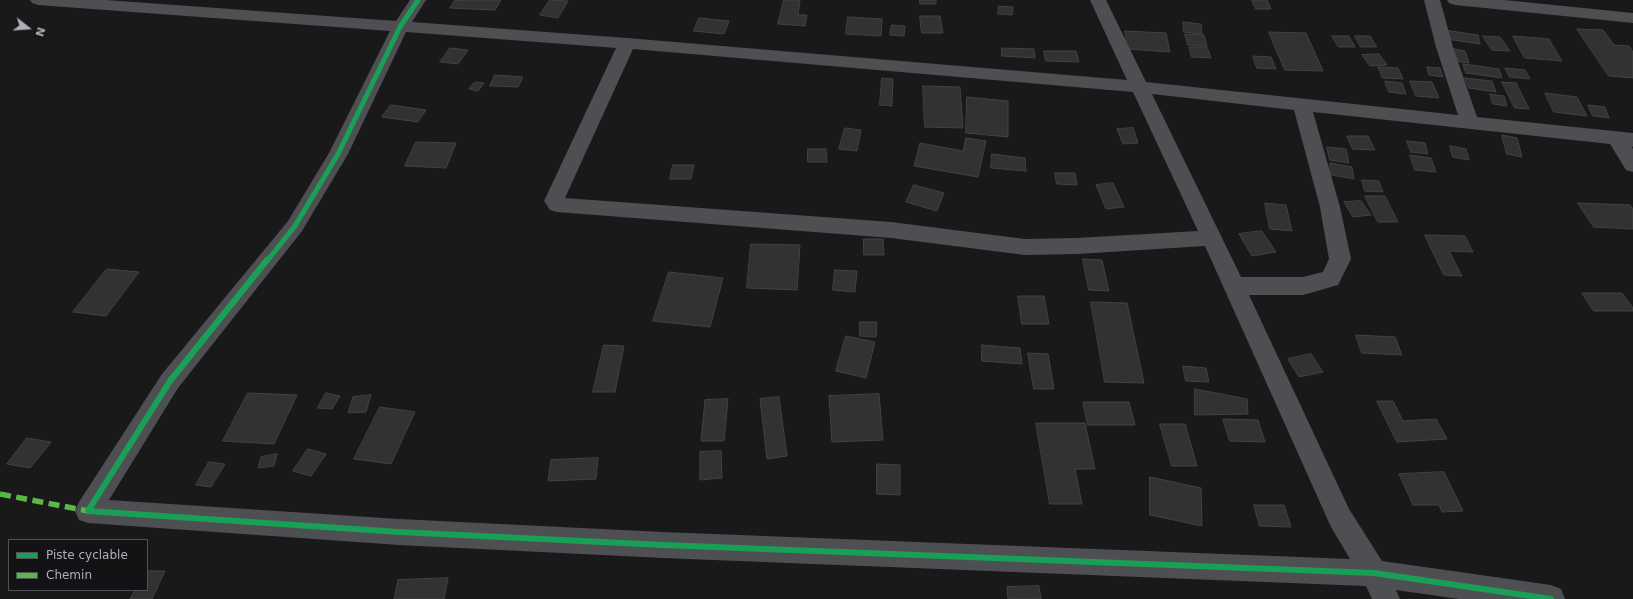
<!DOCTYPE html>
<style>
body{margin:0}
#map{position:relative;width:1633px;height:599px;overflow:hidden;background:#191919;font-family:"DejaVu Sans",sans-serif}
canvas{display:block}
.legend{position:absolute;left:8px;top:539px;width:140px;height:52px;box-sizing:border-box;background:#131315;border:1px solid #505257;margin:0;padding:5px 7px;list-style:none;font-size:12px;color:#acb0b9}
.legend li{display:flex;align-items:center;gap:8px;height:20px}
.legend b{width:20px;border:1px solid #505257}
.north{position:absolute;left:8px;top:8px;width:40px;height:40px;-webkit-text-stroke:3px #131315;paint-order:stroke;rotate:107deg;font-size:11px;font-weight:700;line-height:16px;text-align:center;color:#acb0b9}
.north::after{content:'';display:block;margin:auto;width:14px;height:18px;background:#acb0b9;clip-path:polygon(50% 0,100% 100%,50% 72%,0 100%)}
</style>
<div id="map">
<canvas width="1633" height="599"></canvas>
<ul class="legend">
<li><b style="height:5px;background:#1a9f57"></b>Piste cyclable</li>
<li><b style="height:5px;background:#58b947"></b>Chemin</li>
</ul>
<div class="north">N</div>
</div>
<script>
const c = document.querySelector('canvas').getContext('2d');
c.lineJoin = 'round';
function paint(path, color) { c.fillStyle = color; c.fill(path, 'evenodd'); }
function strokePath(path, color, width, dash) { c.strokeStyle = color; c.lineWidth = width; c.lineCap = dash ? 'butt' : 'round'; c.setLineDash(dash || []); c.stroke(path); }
const building = new Path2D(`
 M455,0h46l-6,10 -45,-2z
 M550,0l18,1 -10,17 -18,-3z
 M784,0h16l-2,15h9l-2,11 -27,-2z
 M920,0h16v4h-16z
 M1252,0h15l4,9h-15z
 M999,6l14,1 -1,8 -14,-1z
 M920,16h20l3,17h-21z
 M848,17l34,2 -1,17 -35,-2z
 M699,18l30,3 -5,13 -30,-3z
 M1183,22l18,2 1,10 -18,-2z
 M892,25l13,1 -1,10 -14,-1z
 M1577,29l26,1 11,15 15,1 4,6v26l-24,-2z
 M1444,30l34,5 2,9 -33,-5z
 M1125,31l41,2 4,19 -42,-3z
 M1269,32l37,1 17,38 -38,-1z
 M1185,34l19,1 3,11 -19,-1z
 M1332,36h17l6,11h-16z
 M1355,36h15l7,11h-16z
 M1483,36l17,1 10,14 -18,-1z
 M1513,36l36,3 13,22 -37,-3z
 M1189,47h18l4,11 -19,-1z
 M450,48l18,2 -10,14 -18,-2z
 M1002,48l32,1 1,9 -33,-2z
 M1450,48l15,3 4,12 -15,-2z
 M1044,51h32l3,11 -33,-1z
 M1379,54l8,11 -17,1 -8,-11z
 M1253,56l18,1 5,12 -19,-1z
 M1463,64l36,5 3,9 -36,-5z
 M1378,67l20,1 5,11 -20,-1z
 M1427,67l13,1 3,9 -14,-2z
 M1505,68l20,2 5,9 -20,-2z
 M495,75l28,2 -5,10 -28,-1z
 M882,78l11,1 -1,27 -12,-1z
 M1465,78l27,3 4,11 -27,-4z
 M1385,81l17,2 4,11 -17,-2z
 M1410,81l22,1 7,16 -23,-2z
 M475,82l9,1 -6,8 -9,-2z
 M1502,82l14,1 13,26 -14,-1z
 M923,86l37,1 3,41 -38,-1z
 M1545,93l32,4 10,19 -33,-4z
 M1490,94l14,2 3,10 -14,-2z
 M967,97l41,4v36l-42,-4z
 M391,105l35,5 -8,12 -36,-5z
 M1588,105l17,2 4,11 -16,-2z
 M845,128l16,2 -4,21 -18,-2z
 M1133,128l5,15 -15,1 -6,-15z
 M1502,135l15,3 5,19 -15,-3z
 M1347,136h21l7,14 -22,-1z
 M966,138l20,3 -8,36 -64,-11 6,-23 43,8z
 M1407,141l18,2 3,11 -17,-2z
 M416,142l40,1 -10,25 -41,-2z
 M1450,146l16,3 3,11 -16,-3z
 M1327,147l19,2 3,14 -19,-3z
 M808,149h18l1,13h-19z
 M992,154l33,4 1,13 -35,-3z
 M1410,155l21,3 5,14 -21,-2z
 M1330,163l22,4 2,12 -23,-4z
 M673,165h21l-3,14h-21z
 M1055,173h20l2,12 -20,-1z
 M1362,180l17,1 4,11 -18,-1z
 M1113,183l11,24 -18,2 -10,-24z
 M914,185l30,8 -7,18 -31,-9z
 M1365,196h20l13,26h-20z
 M1361,201l10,14 -18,2 -9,-15z
 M1265,203l21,2 6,26 -22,-2z
 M1578,203l52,2 3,4v20l-39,-2z
 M1262,231l14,21 -24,4 -13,-22z
 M1425,235l40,1 8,16 -24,-1 13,25 -18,-1z
 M864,239h19l1,16h-20z
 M751,244l49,1 -3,45 -50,-2z
 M1083,259l19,1 7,31 -20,-1z
 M107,269l32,3 -33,44 -33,-4z
 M835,270l22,1 -2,21 -22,-2z
 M669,272l54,6 -13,49 -57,-6z
 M1582,293h40l11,15v3h-39z
 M1018,296h26l5,28h-27z
 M1091,302l36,1 17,80 -39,-1z
 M860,322h17l-1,15 -16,-1z
 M1356,335l39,2 7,18 -40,-2z
 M846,336l29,6 -9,36 -30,-7z
 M604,345l20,1 -9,46h-22z
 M982,345l38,3 2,16 -40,-3z
 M1028,353l20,1 6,35h-20z
 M1311,354l12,18 -24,5 -11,-18z
 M1183,366l23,2 3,14 -23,-1z
 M1195,389l52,10 1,15 -53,1z
 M248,393l49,2 -23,49 -51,-3z
 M326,393l14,3 -8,13 -14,-1z
 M879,394l4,46 -51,2 -3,-46z
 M371,395l-5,17 -18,1 5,-16z
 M779,397l8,59 -20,3 -7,-60z
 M728,399l-4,42h-23l4,-41z
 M1377,401h16l10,20 33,-2 11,20 -50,3z
 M1083,402h46l6,23h-47z
 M380,407l35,5 -24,52 -37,-5z
 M1223,419l35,1 7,22 -35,-1z
 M1036,423h49l10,46h-20l7,35h-32z
 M1160,424h25l12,42h-25z
 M27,438l24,4 -21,26 -23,-4z
 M308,449l18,5 -15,22 -18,-5z
 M721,451l1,27 -22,2v-28z
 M277,454l-3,12 -16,2 3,-11z
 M598,458l-2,21 -48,2 3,-21z
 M209,462l16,2 -14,23 -15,-2z
 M877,464l23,1v30l-23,-1z
 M1444,472l19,39 -21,1 -3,-7h-26l-14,-31z
 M1150,477l51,11 1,38 -52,-11z
 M1254,505h30l7,22 -31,-1z
 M147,571h18l-13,28h-22l5,-9h12z
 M448,578l-4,21h-50l4,-19z
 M1039,586l2,13h-33l-1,-12z`);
paint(building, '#323233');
strokePath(building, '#424245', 1);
paint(new Path2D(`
 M30,0h76l290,21 14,-21h16l-14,22 215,16 500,42 -37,-80h16l40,82 312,33 -22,-68 -12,-47h16l13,47 24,70 156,16v14l-2,-1 2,3v23l-7,-2 -16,-26 -297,-32 27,95 11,52 -13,26 -35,10h-54l100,214 33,52 169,24 10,4 4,10h-106l-63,-9 4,9h-28l-6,-13 -703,-28 -264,-13 -311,-22 -9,-3 -4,-9 4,-9 83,-128 126,-153 41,-68 61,-122 -352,-26 -6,-2zM406,32l210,16 -72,153 6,9 7,2 334,26 134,17 52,-1 128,-8 126,281 19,32 -687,-27 -264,-13 -290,-19 69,-112 124,-157 46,-77zM633,49l500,43 65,139 -121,7 -52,1 -134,-17 -326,-24zM1152,94l142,16 26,97 9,52 -6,13 -20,5h-62z
 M1447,0h57l129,13v10l-178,-18 -6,-2z`), '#4e4f52');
strokePath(new Path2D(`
 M0,494l88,17`), '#58b947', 5.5, [11, 5.5]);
strokePath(new Path2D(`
 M267,261l28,-35 43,-72 62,-127 18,-27`), '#1a9f57', 5);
strokePath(new Path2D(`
 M267,260l-97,121 -82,130 311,21 264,13 711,28 177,26`), '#1a9f57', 6);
</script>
